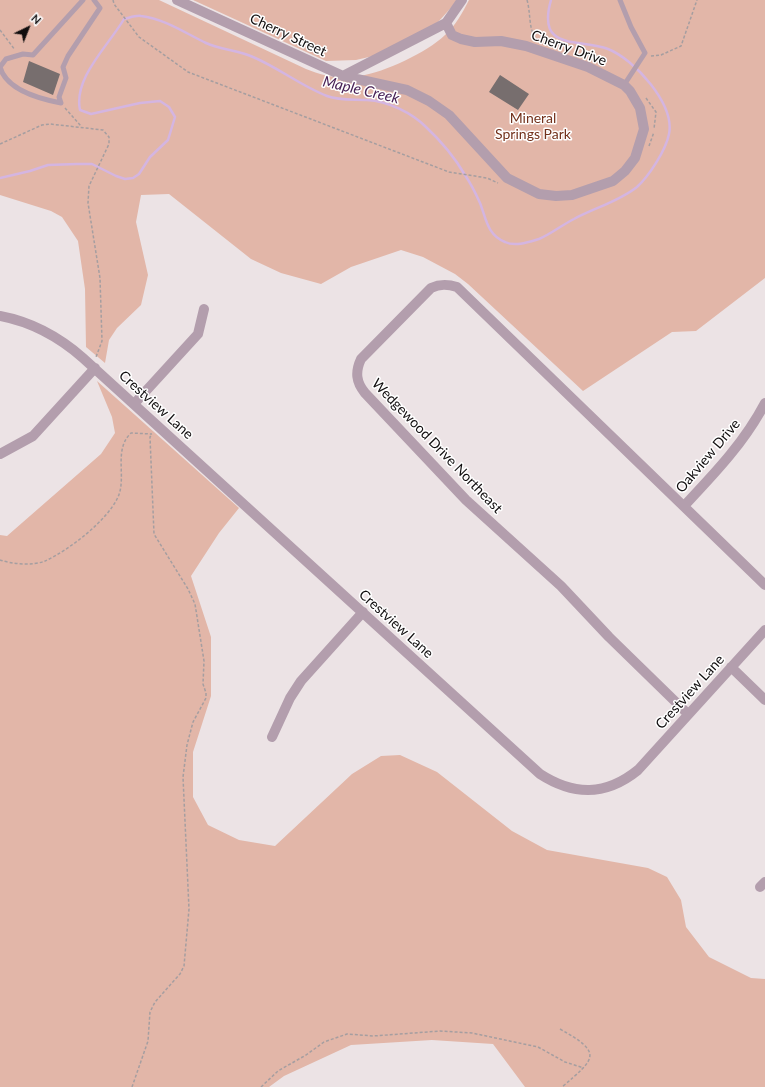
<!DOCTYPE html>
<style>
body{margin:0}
#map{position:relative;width:765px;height:1087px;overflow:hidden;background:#ece3e5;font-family:Lato,sans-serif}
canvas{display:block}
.north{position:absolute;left:8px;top:8px;width:40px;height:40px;-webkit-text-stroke:3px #fff;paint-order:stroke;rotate:43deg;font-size:11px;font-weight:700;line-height:16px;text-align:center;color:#100d0e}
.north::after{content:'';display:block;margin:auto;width:14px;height:18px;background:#100d0e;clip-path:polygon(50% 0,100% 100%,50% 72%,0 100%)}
</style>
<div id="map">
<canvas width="765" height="1087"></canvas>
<div class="north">N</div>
</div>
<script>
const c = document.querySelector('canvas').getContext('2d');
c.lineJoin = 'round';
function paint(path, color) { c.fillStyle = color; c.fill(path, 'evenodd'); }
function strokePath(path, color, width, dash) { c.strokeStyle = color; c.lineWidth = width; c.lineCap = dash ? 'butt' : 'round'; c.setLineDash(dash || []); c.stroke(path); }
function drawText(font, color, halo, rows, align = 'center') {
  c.font = font + ' Lato,sans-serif'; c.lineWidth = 3; c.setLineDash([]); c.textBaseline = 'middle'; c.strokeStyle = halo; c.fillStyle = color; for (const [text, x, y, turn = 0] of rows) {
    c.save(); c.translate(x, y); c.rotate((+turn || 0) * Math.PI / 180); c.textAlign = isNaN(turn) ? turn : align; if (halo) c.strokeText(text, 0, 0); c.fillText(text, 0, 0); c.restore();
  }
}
paint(new Path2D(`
 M0,0h159l147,69c17,7 36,11 54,7 25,-4 66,-23 85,-41 10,-9 18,-23 24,-35h296v278l-69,53 -24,1 -89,59 -115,-107 -13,-10 -32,-17 -22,-7 -50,17 -30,17 -40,-11 -30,-14 -82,-65 -28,1 -5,27 12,53 -7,30 -24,23 -8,12 -4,23 -19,-16 -1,-58 -7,-48 -16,-24 -11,-6 -51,-16z
 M193,0h265l-19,21 -36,28 -47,11 -30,1z
 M97,381l142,127 -20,25 -28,43 20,61v59l-18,56v45l15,28 31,15 36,6 77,-72 29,-18 19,-1 37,17 75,59 35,19 101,18 19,9 14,23 5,27 23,30 42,21 14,1v108h-240l-32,-43 -61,-4 -81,5 -67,31 -15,11h-269v-552l7,1 94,-82 14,-21 -3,-16z`), '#e2b6a8');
strokePath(new Path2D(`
 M0,178l30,-7 18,-6 29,-1h15l24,12 9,3 8,-1 6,-4 11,-17 18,-17 7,-23 -6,-10 -9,-6 -20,2 -49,11 -11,-4c-7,-32 29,-65 44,-91 5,-1 12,-4 17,-3 24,3 44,17 65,27 15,7 32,7 47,14 26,11 48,29 74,39 13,5 27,3 40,4 21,1 45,13 59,27 15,14 29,31 39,48 6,9 11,19 15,28 6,15 7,32 25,39 10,5 24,0 34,-3 12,-5 23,-14 35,-20 20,-11 44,-17 63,-32 12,-11 29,-37 32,-53 6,-30 -35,-75 -61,-85 -29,-11 -72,3 -57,-49`), '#d4b5e1', 2.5);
paint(new Path2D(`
 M29,61l31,13 -7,21 -30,-13z
 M500,75l29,19 -11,16 -29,-18z`), '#776e6e');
strokePath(new Path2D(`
 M113,0l1,4 25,33 49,35 261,100 38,6 11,5
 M527,0c4,13 1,30 10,40
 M0,30l15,20
 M651,56l10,-1 20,-9 16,-46
 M646,98l10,14 -2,17
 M65,108l16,18
 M0,144l42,-19 8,-1 53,6 6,7v7l-20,42 -1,17 12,75 2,63 -6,16
 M649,146l5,-14
 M0,560c12,4 33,6 45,1 24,-11 62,-40 73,-64 9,-20 -5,-47 13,-64l21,1
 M560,1029c43,24 36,29 2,58
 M132,1087l16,-46 2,-29 5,-10 25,-28 4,-8 5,-57 -6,-132 4,-32 6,-23 13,-24v-5l-3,-9 1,-23 -9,-57 -7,-15 -34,-55 -4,-97 2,-3
 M261,1087l17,-16 28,-16 18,-13 23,-8 26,2 67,-5 32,2 66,14 27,15 19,6`), '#a59ea0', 1.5, [3, 2]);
strokePath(new Path2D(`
 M83,0l-50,55 -10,-1 -17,5 -6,8c6,23 40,32 61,36l-2,-6 7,-19 -3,-11 5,-11 32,-48 -6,-8
 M620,0l11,27 14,26 -21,32`), '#b39ead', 5);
strokePath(new Path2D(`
 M177,0l166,76 64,14 22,11 20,14 58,63 32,16 17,2 16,-1 41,-14 12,-10 10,-13 9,-29 -4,-21 -10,-17 -6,-6 -36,-18 -62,-21 -25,-5 -26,1 -14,-3 -9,-4 -6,-12
 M343,76l103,-53 16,-23
 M0,316c32,6 59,21 83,42l457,416c34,22 66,22 98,-4l127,-140
 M134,404l64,-70 6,-25
 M0,454l33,-18 62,-68
 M684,506c30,-32 60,-63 81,-103
 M731,667l34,33
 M688,714l-79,-77 -48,-51 -95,-86 -101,-107c-9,-11 -10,-21 -4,-34l70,-71c9,-4 16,-4 26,-1l308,298
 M272,737l18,-39 11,-17 62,-69
 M760,887l5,-5`), '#b39ead', 10);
drawText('14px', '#100d0e', '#fff', [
 ["Cherry Street",288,35,25],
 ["Cherry Drive",569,48,20],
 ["Crestview Lane",156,405,42],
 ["Wedgewood Drive Northeast",437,446,46],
 ["Oakview Drive",708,456,-50],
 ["Crestview Lane",396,624,42],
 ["Crestview Lane",690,692,-48]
]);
drawText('14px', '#72301a', '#fff', [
 ["Mineral",533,118],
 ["Springs Park",533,134]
]);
drawText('italic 15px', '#482156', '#fff', [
 ["Maple Creek",361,90,13]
]);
</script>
